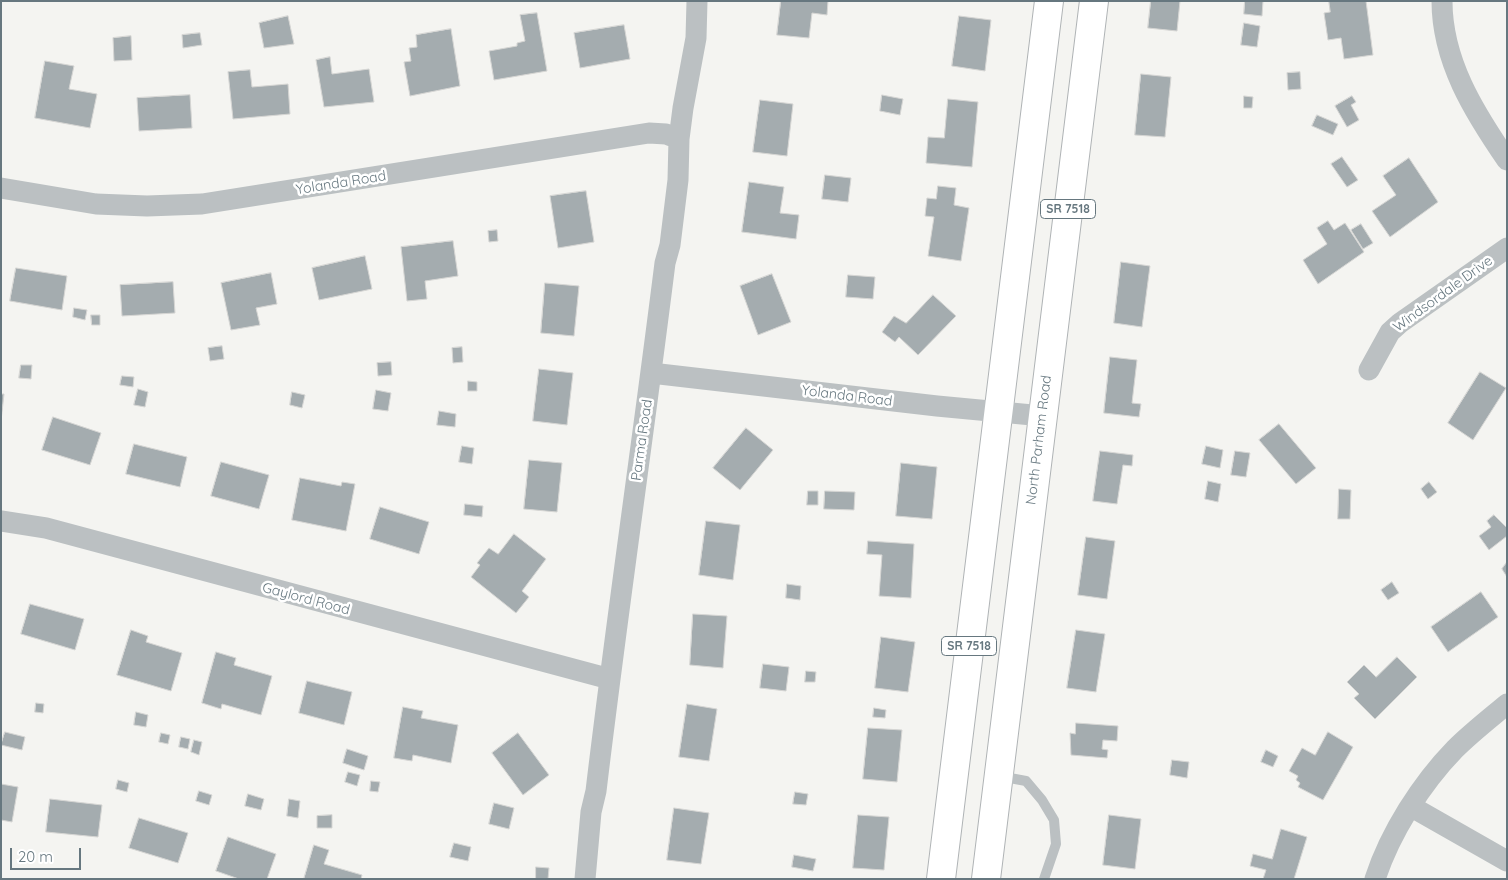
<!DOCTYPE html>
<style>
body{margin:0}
#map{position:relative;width:1508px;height:880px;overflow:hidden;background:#f4f4f1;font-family:Quicksand,sans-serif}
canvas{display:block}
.frame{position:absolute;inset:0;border:2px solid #66777f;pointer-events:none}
.scale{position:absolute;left:10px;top:848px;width:71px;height:22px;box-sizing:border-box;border:2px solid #66777f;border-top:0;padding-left:6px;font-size:15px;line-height:18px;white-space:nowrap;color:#66777f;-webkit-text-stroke:4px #fff;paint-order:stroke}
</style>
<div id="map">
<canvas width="1508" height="880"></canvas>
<div class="frame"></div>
<div class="scale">20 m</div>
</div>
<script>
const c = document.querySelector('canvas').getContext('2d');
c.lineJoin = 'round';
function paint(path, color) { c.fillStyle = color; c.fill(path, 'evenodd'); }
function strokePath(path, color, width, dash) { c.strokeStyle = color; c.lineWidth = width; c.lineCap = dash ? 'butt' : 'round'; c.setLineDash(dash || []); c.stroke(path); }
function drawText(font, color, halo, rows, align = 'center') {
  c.font = font + ' Quicksand,sans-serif'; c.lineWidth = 5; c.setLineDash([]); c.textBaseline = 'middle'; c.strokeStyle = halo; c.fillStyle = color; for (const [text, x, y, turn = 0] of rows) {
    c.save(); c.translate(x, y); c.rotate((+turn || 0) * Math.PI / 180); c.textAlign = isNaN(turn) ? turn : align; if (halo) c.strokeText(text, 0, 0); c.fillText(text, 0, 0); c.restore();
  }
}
const building = new Path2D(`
 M781,1h47l-1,14 -15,-2 -3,25 -32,-3z
 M1151,1h29l-3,30 -29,-3z
 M1245,1h18l-1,15 -18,-2z
 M1329,1h37l7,54 -29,4 -3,-21 -13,2 -4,-27 6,-1z
 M537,13l10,58 -53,9 -5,-29 28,-5v-3l8,-2 -5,-26z
 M288,16l6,28 -30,4 -5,-25z
 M959,16l32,4 -6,51 -33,-5z
 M1244,23l16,3 -3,21 -16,-2z
 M624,25l6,34 -50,9 -6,-35z
 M451,29l9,57 -50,10 -6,-34 7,-1 -2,-13 8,-1 -1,-12z
 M200,33l2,12 -19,3 -1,-13z
 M131,36l1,24 -18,1 -1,-23z
 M330,57l2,17 37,-5 5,33 -50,5 -8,-47z
 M45,61l29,5 -5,23 28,5 -7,34 -55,-10z
 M250,70l2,17 36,-3 2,30 -57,5 -5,-47z
 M1300,72l1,17 -13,1 -1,-17z
 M1141,74l30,3 -6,60 -30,-2z
 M190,95l2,33 -53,3 -2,-33z
 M882,95l21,4 -3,16 -20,-4z
 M1244,96l9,1 -1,11h-8z
 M1352,96l4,6 -5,3 8,15 -12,7 -12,-21z
 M948,99l30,3 -6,65 -46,-4 2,-26 16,1z
 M760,100l33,4 -6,52 -34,-4z
 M1317,115l21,9 -5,11 -21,-9z
 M1342,157l16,23 -11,7 -16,-23z
 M1409,158l29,44 -48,35 -18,-26 24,-16 -13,-19z
 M825,175l26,3 -3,24 -26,-3z
 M749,182l35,5 -4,26 19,2 -3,24 -54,-7z
 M938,186l18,2 -2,17 15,3 -8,53 -33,-5 6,-39 -9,-1 2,-18 9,1z
 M586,191l8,51 -36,6 -8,-52z
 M1328,221l6,9 11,-7 19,29 -46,32 -15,-24 24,-16 -10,-16z
 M1361,224l12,19 -10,6 -12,-19z
 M497,230l1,11 -9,1 -1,-11z
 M453,241l5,35 -33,5 2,18 -20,2 -6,-54z
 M365,256l7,33 -53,11 -7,-32z
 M1121,262l29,4 -8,61 -28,-4z
 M16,268l51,8 -5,34 -52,-9z
 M271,273l6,31 -21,4 4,17 -29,5 -10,-47z
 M772,274l19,48 -33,13 -18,-49z
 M848,275l27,2 -2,22 -27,-2z
 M173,282l2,31 -53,3 -2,-31z
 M545,283l34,3 -5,50 -33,-3z
 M933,295l23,21 -38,39 -19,-18 -4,5 -13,-10 12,-16 12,7z
 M74,308l13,2 -2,10 -12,-3z
 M91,315h9v10h-8z
 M222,346l2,13 -14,2 -2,-13z
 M462,347l1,15 -10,1 -1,-15z
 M1110,357l27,3 -5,43 9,1 -2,13 -35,-4z
 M391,362l1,13 -14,1 -1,-13z
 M21,365h11l-1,14 -12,-1z
 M539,369l34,4 -6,52 -34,-4z
 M1480,372l26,16 -33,52 -25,-17z
 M122,376l12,1 -1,10 -13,-2z
 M468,381l9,1v9h-9z
 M138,389l10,3 -3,15 -11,-2z
 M376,390l15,3 -3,18 -15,-2z
 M292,392l13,3 -3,13 -12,-3z
 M1,394h3l-3,27z
 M439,411l17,3 -1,13 -18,-2z
 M53,417l48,16 -11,32 -48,-15z
 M1279,424l37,44 -20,16 -37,-44z
 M746,428l27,22 -33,40 -27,-22z
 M134,444l53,13 -7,30 -54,-13z
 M462,446l12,2 -2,16 -13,-2z
 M1206,446l17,4 -3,18 -18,-4z
 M1100,451l33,4 -1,11 -9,-1 -6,39 -24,-3z
 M1235,451l15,2 -4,24 -15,-2z
 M529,460l33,3 -5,49 -33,-3z
 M221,462l48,13 -10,34 -48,-13z
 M901,463l36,4 -5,52 -36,-3z
 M300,478l41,8 1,-4 13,2 -9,47 -54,-11z
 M1208,481l13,3 -3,18 -13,-3z
 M1429,482l8,10 -9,7 -7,-10z
 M1339,489l12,1 -1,29h-12z
 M808,491h10v14h-11z
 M825,491l30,1 -1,18 -30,-1z
 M465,504l18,2 -1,11 -18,-2z
 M380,507l49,15 -10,32 -49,-15z
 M1494,515l13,13v8l-18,14 -10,-14 12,-9 -4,-6z
 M706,521l34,4 -7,55 -34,-5z
 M514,534l32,25 -24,32 7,6 -13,16 -45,-36 9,-12 -3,-2 12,-15 9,6z
 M1086,537l29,4 -8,58 -29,-4z
 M868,541l46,3 -3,54 -32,-2 3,-41 -15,-1z
 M1507,562v15l-5,-8z
 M1392,582l7,11 -11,7 -7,-10z
 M787,584l14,2 -1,14 -14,-2z
 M1481,592l17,25 -50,35 -17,-25z
 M30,604l54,15 -9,31 -54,-16z
 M693,614l34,2 -4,52 -33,-3z
 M131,630l17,6 -2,6 36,11 -11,38 -54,-16z
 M1076,630l29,4 -9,58 -29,-4z
 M881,637l34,5 -7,50 -33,-4z
 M216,652l20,6 -2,7 38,11 -11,39 -39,-11 -1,5 -19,-6z
 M1397,657l20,20 -42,42 -21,-21 5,-4 -12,-12 17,-17 12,12z
 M763,664l26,3 -3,24 -26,-3z
 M806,671l10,1 -1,10h-10z
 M307,681l45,11 -8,33 -45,-12z
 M36,703l8,1 -1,9 -8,-1z
 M687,704l30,5 -8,52 -30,-4z
 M403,707l20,4 -2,7 37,7 -7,38 -38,-8 -1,6 -18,-3z
 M874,708l12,2 -1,8 -12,-1z
 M136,712l12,3 -2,12 -12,-2z
 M1076,723l42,3 -1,15 -14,-1 -1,9 6,1 -1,8 -36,-3 -1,-22 5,1z
 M868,728l34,2 -5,52 -34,-3z
 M5,732l20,5 -3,13 -21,-5z
 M1328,732l25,15 -30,53 -25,-13 2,-4 -4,-3 2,-4 -9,-5 13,-23 13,7z
 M161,733l9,2 -2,9 -9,-2z
 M518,733l31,42 -26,20 -31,-42z
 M181,737l9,2 -2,10 -9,-2z
 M194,740l8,2 -3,13 -8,-3z
 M347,749l21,7 -4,14 -21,-7z
 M1266,750l12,6 -5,11 -12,-5z
 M1172,760l17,2 -2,16 -17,-3z
 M348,772l12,3 -3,11 -12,-4z
 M118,780l11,3 -2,9 -11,-3z
 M371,781l9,1 -2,10 -8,-1z
 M1,784l17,3 -6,35 -11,-2z
 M199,791l13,4 -3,10 -13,-4z
 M795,792l13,2 -2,11 -13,-1z
 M248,794l16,5 -3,11 -16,-4z
 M50,799l52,6 -4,32 -52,-5z
 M289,799l11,2 -2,17 -11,-2z
 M494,803l20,5 -5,21 -20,-5z
 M674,808l35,5 -8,51 -34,-4z
 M332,815v13h-15v-12z
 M858,815l31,2 -5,53 -31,-2z
 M1109,815l32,4 -6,50 -32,-4z
 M139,818l49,15 -10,30 -49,-15z
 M1281,829l26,8 -13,42h-31l3,-9 -16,-4 3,-12 19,5z
 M228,837l48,17 -9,25h-28l-23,-8z
 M454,843l17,4 -3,14 -18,-4z
 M314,845l15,5 -5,14 38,11 -1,4h-57z
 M794,855l22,4 -3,12 -21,-4z
 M536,867l13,1 -1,11h-12z`);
paint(building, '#a4acaf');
strokePath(building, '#d5d5d3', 1);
const highway = new Path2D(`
 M941,879l108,-878
 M986,879l108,-878`);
strokePath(highway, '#afb3b5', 30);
strokePath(new Path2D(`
 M999,776l27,5 16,19 12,20 2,24 -12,35`), '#bbc0c2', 10);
strokePath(new Path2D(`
 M1442,1c0,60 32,111 65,159
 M1,188l95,16 51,2 55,-2 447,-71 17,1 13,5
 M1369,370l21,-38 10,-9 107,-75
 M651,373l286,33 106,10
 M1,521l45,7 564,151
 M1412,807l95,54
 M585,879l6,-67 5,-21c21,-176 47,-352 69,-528l5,-18 8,-65 1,-41 4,-31 13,-70 1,-37
 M1375,879c15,-46 46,-95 80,-130 16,-16 34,-30 52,-45`), '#bbc0c2', 21);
strokePath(highway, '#fff', 28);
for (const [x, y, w] of [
 [1068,209,55],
 [969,646,55]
]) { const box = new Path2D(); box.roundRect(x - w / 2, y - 9.5, w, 19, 4); c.fillStyle = '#fff'; c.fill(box); strokePath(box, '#66777f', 1); }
drawText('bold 12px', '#66777f', null, [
 ["SR 7518",1068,209],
 ["SR 7518",969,646]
]);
drawText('14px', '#66777f', '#fff', [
 ["Yolanda Road",341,183,-9],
 ["Windsordale Drive",1443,294,-36],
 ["Yolanda Road",847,396,7],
 ["Parma Road",642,440,-82],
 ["North Parham Road",1039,440,-83],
 ["Gaylord Road",306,599,15]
]);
</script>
